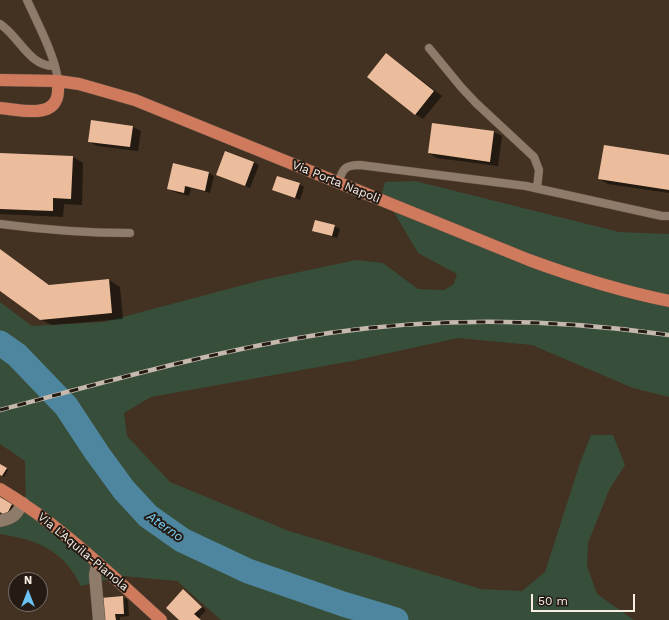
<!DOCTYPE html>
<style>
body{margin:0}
#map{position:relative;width:669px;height:620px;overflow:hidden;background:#433121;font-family:"Work Sans",sans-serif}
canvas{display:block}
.north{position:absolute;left:8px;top:572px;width:40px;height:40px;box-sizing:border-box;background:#231b14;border:1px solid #796f67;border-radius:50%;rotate:0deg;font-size:11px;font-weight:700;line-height:16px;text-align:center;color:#f9eee4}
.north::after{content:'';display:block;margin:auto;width:14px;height:18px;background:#6bc3f2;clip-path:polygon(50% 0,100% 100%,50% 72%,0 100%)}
.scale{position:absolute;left:531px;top:594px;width:104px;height:18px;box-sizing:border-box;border:2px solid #f9eee4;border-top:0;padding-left:5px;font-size:12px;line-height:14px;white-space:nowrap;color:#f9eee4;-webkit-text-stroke:3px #231b14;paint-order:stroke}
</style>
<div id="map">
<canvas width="669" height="620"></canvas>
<div class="north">N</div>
<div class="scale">50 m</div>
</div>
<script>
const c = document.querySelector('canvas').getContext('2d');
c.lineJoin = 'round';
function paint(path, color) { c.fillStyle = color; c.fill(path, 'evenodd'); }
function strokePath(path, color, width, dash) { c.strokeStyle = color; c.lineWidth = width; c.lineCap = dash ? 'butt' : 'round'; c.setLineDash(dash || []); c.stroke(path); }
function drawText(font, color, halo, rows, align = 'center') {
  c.font = font + ' "Work Sans",sans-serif'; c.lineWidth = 4; c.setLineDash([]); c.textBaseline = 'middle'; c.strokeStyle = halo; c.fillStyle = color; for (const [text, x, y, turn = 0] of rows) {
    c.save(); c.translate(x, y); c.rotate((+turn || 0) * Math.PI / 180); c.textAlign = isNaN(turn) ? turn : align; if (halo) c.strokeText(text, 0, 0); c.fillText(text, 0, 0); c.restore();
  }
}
paint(new Path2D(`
 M415,181l204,51 50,2v163l-36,-9 -101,-43 -74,-7 -106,23 -201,36 -27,16 3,23 43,46 119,49 192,58 41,2 23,-19 35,-109 11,-28h22l12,30 -16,25 -21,53 -1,23 10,28 37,26h-413l-44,-39 -54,-5 -42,10c-18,-36 -43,-46 -81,-52v-11l18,-4 6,-5 2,-5 -1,-48 -25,-17v-142l32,24 72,-4 158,-42 94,-20 27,3 35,26 26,1 10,-6 3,-10 -39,-21 -36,-61 3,-10z`), '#374f3a');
paint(new Path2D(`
 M386,54l8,5 48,37 -19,23 -8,-5z
 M433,124l61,8 8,4 -4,30 -61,-8 -8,-5z
 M133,127l8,4 -3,20 -40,-5 -9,-4z
 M0,154l73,3 10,6 -1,42 -18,-1 -1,13 -63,-3z
 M669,156v37l-61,-9 -9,-5z
 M253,162l6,3 -9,23 -33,-13z
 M209,173l5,3 -4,17 -19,-5 -2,8 -15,-4 -5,-3z
 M299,184l5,3 -4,13 -27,-10z
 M334,226l6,3 -3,9 -18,-5 -6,-3z
 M0,249l51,37 58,-6 11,7 3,32 -71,6 -12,-6 -40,-30z
 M0,465l8,5 -4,7 -4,-3z
 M0,498l20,12 -5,9 -15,-8z
 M183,590l5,4 18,16 -7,8 2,2h-20z
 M122,597l6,3 1,16 -9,1v3h-16z`), '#0007');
strokePath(new Path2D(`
 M0,343l17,12 49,51 31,47 27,37 24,26 34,24 66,31 95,33 53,16`), '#4f869f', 25);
paint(new Path2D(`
 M386,53l48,38 -19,24 -48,-38z
 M91,120l42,6 -3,21 -42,-5z
 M432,123l62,8 -4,31 -62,-9z
 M604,145l65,10v35l-71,-11z
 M225,151l29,11 -9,24 -29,-11z
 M0,153l73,3 -2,43 -18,-1v13l-53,-2z
 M173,163l36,9 -4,19 -20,-5 -1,7 -17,-4z
 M277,176l23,7 -5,15 -23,-8z
 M315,220l20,5 -3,11 -20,-5z
 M0,249l49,36 60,-6 3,34 -72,7 -40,-29z
 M0,464l7,4 -5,8 -2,-1z
 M0,497l12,7 -6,12 -6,-4z
 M183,589l19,18 -8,7 7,6h-22l-13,-12z
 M123,596l1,18h-9l1,6h-13l-2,-22z`), '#ecbd9d');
const lane = new Path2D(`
 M27,0c10,22 29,58 31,81
 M0,24c19,12 29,43 55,42
 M429,48l32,39 15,16 58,54 5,13 -2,18
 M338,183c5,-14 6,-18 22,-18l166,21 136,30h7
 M0,224c45,6 85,9 130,9`);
const street = new Path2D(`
 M0,521c14,-3 16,-6 23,-18
 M97,564l-2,11 4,45`);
const primary = new Path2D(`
 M0,80l58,1 21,3 56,16 394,160c46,17 92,31 140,41
 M0,108c15,1 49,10 56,-8 3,-5 2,-13 2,-19
 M0,489c59,35 110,85 161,131`);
strokePath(lane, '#5f5042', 9);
strokePath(street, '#5f5042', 13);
strokePath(primary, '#5f5042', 13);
strokePath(lane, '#8f7b69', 8);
strokePath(street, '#8f7b69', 12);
strokePath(primary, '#cf7a5d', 12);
const rail = new Path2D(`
 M0,410c109,-29 217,-60 329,-77 111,-16 229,-14 340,2`);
strokePath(rail, '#c5b8ac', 4.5);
strokePath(rail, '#231b14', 3, [9]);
drawText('12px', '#f9eee4', '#231b14', [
 ["Via Porta Napoli",336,182,22],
 ["Via L'Aquila-Pianola",83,552,40]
]);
drawText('italic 13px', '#7bd0f7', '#231b14', [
 ["Aterno",165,527,35]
]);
</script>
